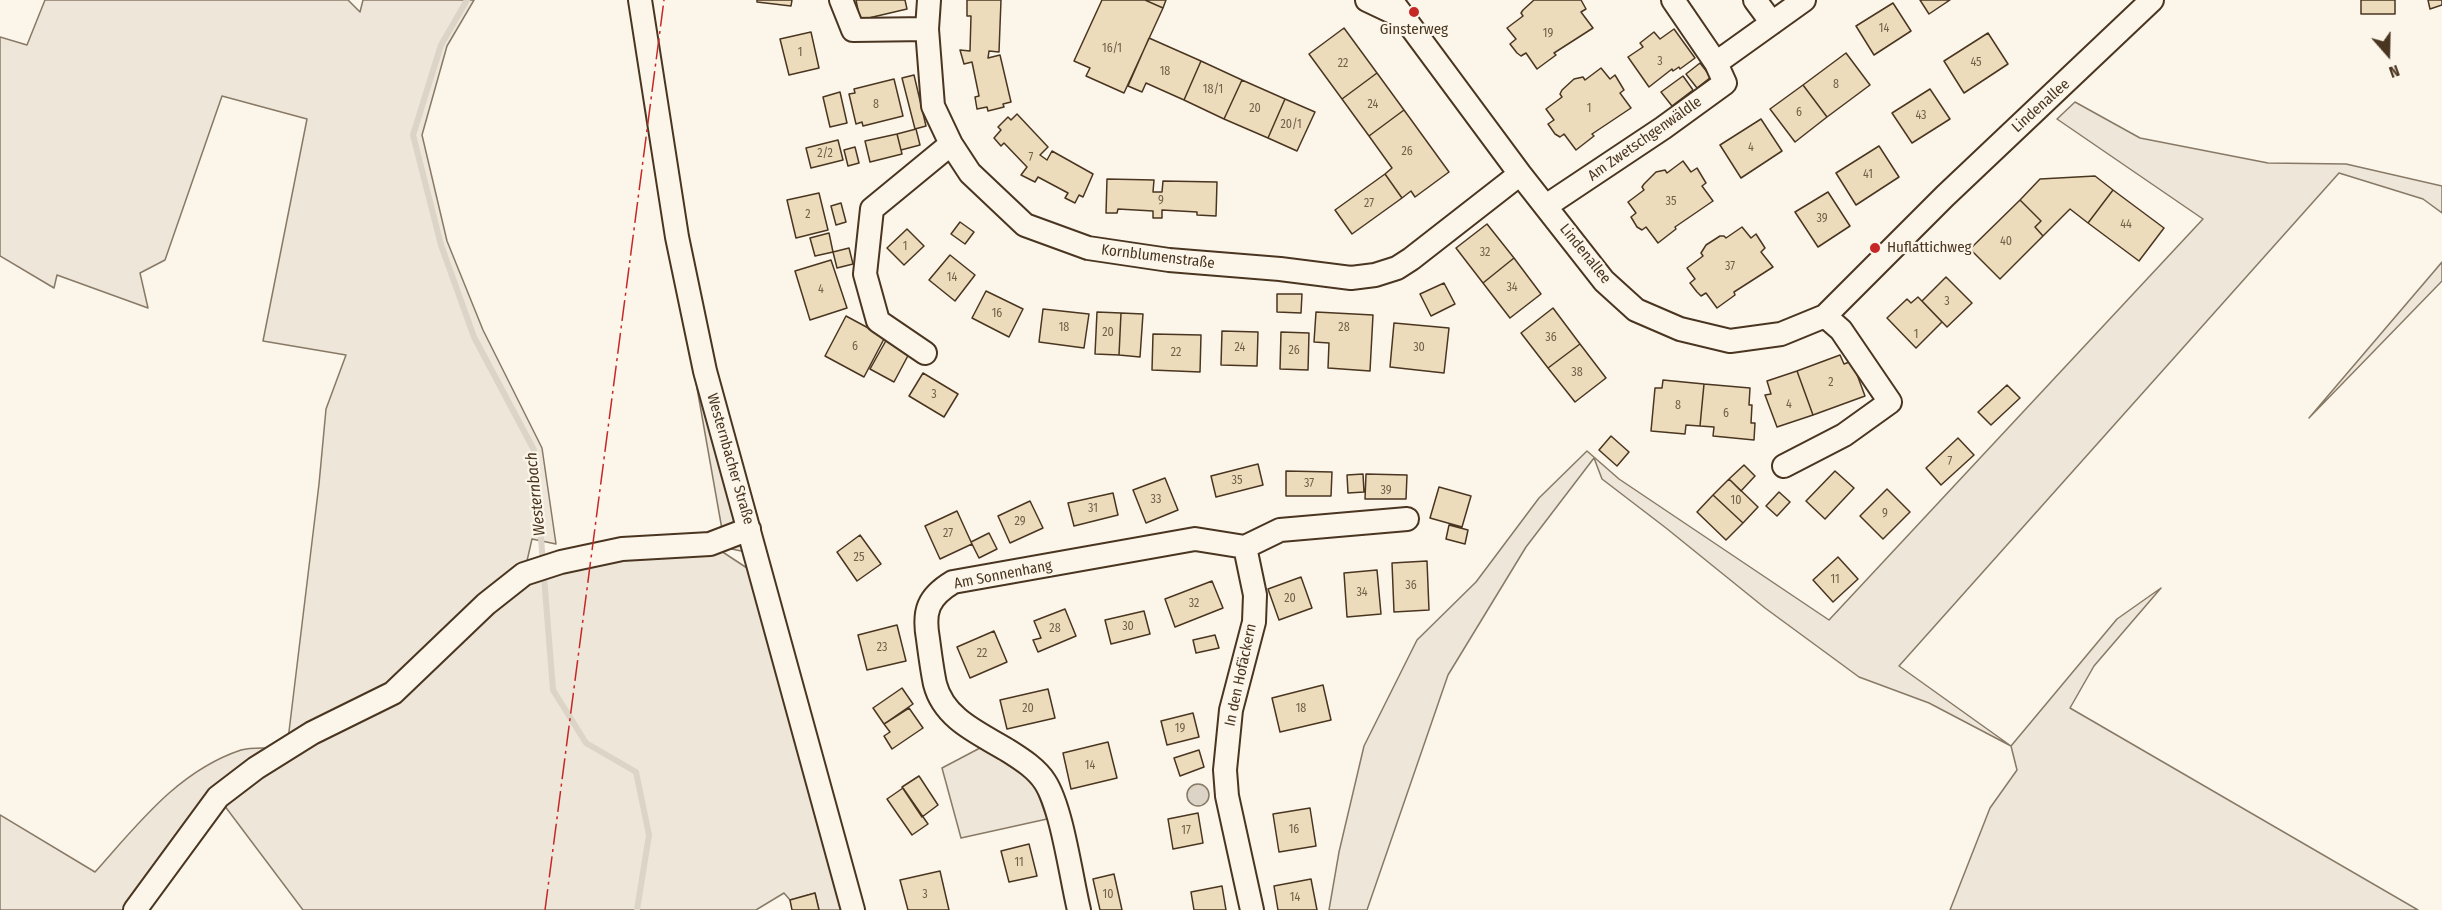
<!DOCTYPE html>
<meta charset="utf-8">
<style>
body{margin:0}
#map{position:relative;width:2442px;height:910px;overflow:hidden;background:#fbf6e9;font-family:"Fira Sans Condensed",sans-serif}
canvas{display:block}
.north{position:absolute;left:2358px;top:24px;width:60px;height:60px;-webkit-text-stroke:4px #fbf6e9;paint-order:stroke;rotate:160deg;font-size:16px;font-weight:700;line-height:24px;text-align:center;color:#4a3520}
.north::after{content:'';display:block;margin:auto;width:21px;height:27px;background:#4a3520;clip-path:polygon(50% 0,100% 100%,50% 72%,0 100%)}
</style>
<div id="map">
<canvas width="2442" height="910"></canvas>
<div class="north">N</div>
</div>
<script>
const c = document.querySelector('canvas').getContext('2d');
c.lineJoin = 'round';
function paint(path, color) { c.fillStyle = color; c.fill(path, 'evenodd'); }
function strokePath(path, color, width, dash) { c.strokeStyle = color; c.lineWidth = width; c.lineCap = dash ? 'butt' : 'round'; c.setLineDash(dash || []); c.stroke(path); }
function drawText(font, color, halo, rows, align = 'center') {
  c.font = font + ' "Fira Sans Condensed",sans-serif'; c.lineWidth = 4.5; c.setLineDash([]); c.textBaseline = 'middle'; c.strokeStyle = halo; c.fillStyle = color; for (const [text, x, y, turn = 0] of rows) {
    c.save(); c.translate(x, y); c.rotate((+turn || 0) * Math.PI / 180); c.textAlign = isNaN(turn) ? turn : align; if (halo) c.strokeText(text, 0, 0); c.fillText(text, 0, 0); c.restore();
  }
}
const green = new Path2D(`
 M45,0h303l12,12 3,-12h111l-27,46 -25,89 25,106 36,89 59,118 14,96 -24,-5 -8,35 199,-39 -55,-311 9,13 79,317 -44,-9 38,25 95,340h-26l-4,-17 -25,7 -6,-7 -28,17h-453l-85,-113 -83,113h-135v-95l95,57c43,-48 83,-101 146,-122 13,-4 32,-1 46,-2l32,-264 7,-75 20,-54 -83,-14 44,-222 -85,-23 -57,164 -25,13 8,35 -91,-33 -3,13 -54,-32v-219l27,8z
 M2075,102l65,36 128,25 78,1 96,22v27l-19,-14 -84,-26 -440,493 112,80 106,-127 44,-31 -67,78 -24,42 348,202h-468l40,-102 27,-38 -6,-24 -82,-43 -70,-26 -94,-69 -99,-80 -64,-49 -8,-21 -68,89 -78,128 -81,235h-38l10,-58 25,-106 53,-106 59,-58 63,-84 48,-47 32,28 210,141 374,-401 -146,-100z
 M2442,262v19l-133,137z
 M980,748l41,23 15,17 11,31 -86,19 -19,-70z`);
paint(green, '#ede6d9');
strokePath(green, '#887966', 1.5);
const water = new Path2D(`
 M1187 795a11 11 0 1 1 22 0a11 11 0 1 1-22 0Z`);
paint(water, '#dcd4c6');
strokePath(water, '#887966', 1.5);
strokePath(new Path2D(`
 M467,0l-26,45 -28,90 28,110 33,92 60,113 19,240 33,53 50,29 13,63 -12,75`), '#dcd4c6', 6);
const building = new Path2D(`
 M757,0h35l-1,6 -34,-4z
 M856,0h49l2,9 -47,11z
 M967,0h34l-2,52 -10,-1 -1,7 12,-3 11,47 -8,2 1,3 -16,4 -1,-4 -10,2 -2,-12 4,-1 -7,-34 -8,2 -4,-14 10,1 1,-35h-4z
 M1102,0h43l18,8 -39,85 -38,-17 4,-8 -16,-7z
 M1145,0h21l-3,8z
 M1534,0h47l5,9 -5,3 12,16 -39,25 2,2 -19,14 -11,-16 -5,3 -4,-3 -7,-9 6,-5 -9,-11 16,-12 -2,-3 2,-3z
 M1920,0h30l-21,14z
 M2361,0h34v14h-34z
 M2428,0h14v5l-12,4z
 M1893,3l18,28 -37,24 -18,-29z
 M1344,28l33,45 -35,26 -33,-45z
 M1674,29l21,29 -15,11 -1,-2 -6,4 -1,-2 -23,18 -21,-30 15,-10 -3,-4 14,-11 6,7z
 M811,32l8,36 -30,7 -9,-36z
 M1988,33l20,31 -44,29 -20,-32z
 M1149,38l52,23 -17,39 -38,-17 -4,9 -14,-6z
 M1846,53l24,32 -43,32 -24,-32z
 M1201,61l41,19 -18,39 -40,-19z
 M1700,63l11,14 -14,11 -11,-14z
 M1601,68l9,11 5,-4 9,15 -4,3 11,15 -39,26 2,2 -18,14 -12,-16 -4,3 -5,-3 -7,-10 6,-4 -8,-11 16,-12 -2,-3 2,-4 12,-11 9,-2 2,3z
 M1377,73l27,37 -35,26 -27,-37z
 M914,75l12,51 -11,3 -13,-51z
 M1683,76l10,14 -21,16 -11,-14z
 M894,79l9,37 -40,10 -1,-4 -6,2 -7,-30 6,-1 -1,-4z
 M1242,80l43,19 -17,39 -44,-19z
 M1803,85l24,32 -32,25 -25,-33z
 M1930,89l20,30 -38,24 -20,-30z
 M840,92l7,31 -17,4 -7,-30z
 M1285,99l30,13 -18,39 -29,-13z
 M1404,110l45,62 -34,25 -4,-6 -9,7 -17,-24 7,-6 -23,-32z
 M1017,114l31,33 -8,8 7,5 5,-9 41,23 -10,23 -4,-2 -4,8 -10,-5 3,-5 -30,-16 -3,5 -14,-7 6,-8 -23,-24 -3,3 -7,-8 7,-8 -3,-3 10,-10 3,3z
 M1761,119l21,32 -41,27 -21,-33z
 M916,129l4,16 -19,5 -4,-16z
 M897,134l5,20 -32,8 -5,-21z
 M838,140l5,20 -32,8 -5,-20z
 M1879,146l20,31 -43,28 -20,-32z
 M855,147l4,16 -11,3 -4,-16z
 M1683,161l8,11 6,-4 9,15 -4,3 11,15 -38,26 1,2 -18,14 -12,-16 -4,3 -5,-3 -6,-10 5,-4 -8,-11 16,-12 -2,-3 2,-3 12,-12 9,-2 2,3z
 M1385,174l17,24 -50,36 -17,-24z
 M2095,176l18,14 -25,33 -18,-14 -27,27 -8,-9 6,-6 -21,-21 20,-21z
 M1107,179l47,1 -1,12h9l1,-11 54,1 -1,34 -19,-1v-3l-35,-2v8h-9v-7l-35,-2 -1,4h-11z
 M2113,190l51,38 -25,33 -51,-38z
 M1828,192l22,34 -32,21 -23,-35z
 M819,193l9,37 -32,8 -9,-38z
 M2020,200l21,21 -6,6 8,9 -43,43 -30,-30z
 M841,203l5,19 -10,3 -5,-19z
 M960,222l14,10 -9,12 -14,-10z
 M1487,224l27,34 -31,25 -27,-35z
 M1742,227l9,11 5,-4 9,14 -4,4 12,15 -39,25 1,3 -18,13 -11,-15 -5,3 -4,-4 -7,-9 5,-4 -8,-11 16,-12 -2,-3 5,-8 14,-9h4l2,2z
 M907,229l17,17 -20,19 -17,-17z
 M829,233l4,19 -18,4 -5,-18z
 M849,248l4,16 -16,4 -4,-16z
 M950,255l25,20 -20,26 -26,-21z
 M1514,258l27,36 -31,24 -27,-35z
 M831,260l16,48 -37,12 -15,-49z
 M1946,277l26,26 -25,24 -25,-26z
 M1444,283l11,21 -24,12 -11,-22z
 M986,291l37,18 -14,28 -37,-19z
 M1277,294h25l-1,19 -24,-1z
 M1918,297l24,25 -26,26 -29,-30 20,-19 4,4z
 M1553,308l27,36 -32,24 -27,-35z
 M1043,309l46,5 -5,34 -45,-6z
 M1097,312l24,1 -2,42 -24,-1z
 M1316,312l57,3 -3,56 -42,-3 1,-25 -15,-1z
 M1121,313l22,1 -3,43 -21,-2z
 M846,316l39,21 -21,40 -39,-21z
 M1394,323l55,5 -5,45 -54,-6z
 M1222,331l36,1 -1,34 -36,-1z
 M1281,332l28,1 -1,37 -28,-1z
 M1153,334l48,1 -1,37 -48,-2z
 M888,337l23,13 -17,32 -24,-13z
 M1580,344l26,34 -31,24 -27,-34z
 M1840,355l4,9 8,-3 13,35 -52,19 -16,-44z
 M1797,371l16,44 -36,12 -12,-32 6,-1 -4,-13z
 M923,373l35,21 -14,23 -35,-21z
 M1663,380l41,4 -4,42 -14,-1 -1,9 -34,-3 4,-43h7z
 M1704,384l46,4 -1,17h3l-1,18h4l-1,17 -41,-4 1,-9 -14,-1z
 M2007,385l13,13 -29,27 -13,-13z
 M1611,436l18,16 -12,14 -18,-16z
 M1958,438l16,17 -33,30 -15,-17z
 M1258,464l5,21 -47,12 -5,-21z
 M1744,465l11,11 -14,15 -12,-12z
 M1286,471l46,1 -1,24h-45z
 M1835,471l19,17 -29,31 -19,-18z
 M1363,474l1,18 -16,1 -1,-18z
 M1366,474l41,1 -1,24h-41z
 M1165,478l13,32 -32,13 -13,-33z
 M1729,479l29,28 -15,16 -30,-28z
 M1439,487l32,9 -9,31 -32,-9z
 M1887,489l23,23 -27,27 -23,-23z
 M1779,492l11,10 -13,14 -11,-10z
 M1113,493l5,22 -44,11 -6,-23z
 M1713,495l30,28 -17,17 -29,-28z
 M1030,501l13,27 -33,15 -12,-27z
 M957,511l15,33 -32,15 -15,-33z
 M1449,525l19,5 -3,14 -19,-5z
 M989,533l8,16 -18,9 -8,-16z
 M860,535l21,29 -24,17 -20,-29z
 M1838,557l20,22 -25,23 -20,-22z
 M1427,561l2,49 -35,2 -2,-49z
 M1377,570l4,44 -34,3 -3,-44z
 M1301,577l11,31 -33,12 -11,-31z
 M1212,581l11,27 -48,19 -10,-28z
 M1065,609l11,27 -38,16 -5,-12 8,-2 -7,-17z
 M1144,611l6,23 -39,10 -6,-24z
 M897,625l9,36 -39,9 -9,-35z
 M994,631l13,31 -37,16 -13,-31z
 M1215,635l4,13 -23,5 -3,-13z
 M1323,685l8,35 -51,12 -8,-34z
 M902,688l11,16 -29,20 -11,-16z
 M1048,689l7,29 -48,11 -7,-29z
 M909,708l14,20 -31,21 -8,-13 6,-4 -6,-8z
 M1193,713l6,24 -32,8 -6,-24z
 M1108,742l9,36 -46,11 -8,-36z
 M1199,750l5,17 -24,9 -6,-18z
 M919,776l19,29 -16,12 -20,-30z
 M903,788l25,36 -16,11 -25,-36z
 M1310,808l6,38 -37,6 -6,-38z
 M1198,813l5,30 -30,6 -5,-30z
 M1029,844l8,32 -28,6 -8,-31z
 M940,871l9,39h-41l-8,-30z
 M1114,874l8,36h-22l-7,-31z
 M1311,879l6,31h-39l-4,-24z
 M1222,886l4,24h-32l-3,-18z
 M815,893l4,17h-27l-2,-10z`);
paint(building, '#ecdcbc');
strokePath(building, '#4a3520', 1.5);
const minor = new Path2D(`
 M640,0l37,237 28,134 148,539
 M841,0l12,30 74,-1
 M929,0l-2,29 6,77 18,38 19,29 55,52 63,23 81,12 111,9 71,9 24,-3 22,-7 14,-9 109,-85
 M1367,0l36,17
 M1391,0l129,174 84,107 32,29 44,19 50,12 51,-7 44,-18 120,-120 207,-196
 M1673,0l43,63
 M1755,0l17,23
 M1546,206l117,-78 62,-45 -9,-20 88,-63
 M925,353l-47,-32 -13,-47 7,-65 79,-65
 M1784,466l60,-31 46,-33 -49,-72 -16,-14
 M1245,547l10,48 -1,27 -23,88 -6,60 2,26 25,114
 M135,910l83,-113 38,-29 56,-35 81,-40 93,-89 38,-30 37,-12 61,-13 88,-5 39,-15
 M1079,910c-8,-33 -17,-102 -34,-128 -9,-14 -24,-23 -38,-32 -28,-17 -63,-31 -72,-66 -3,-14 -5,-30 -7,-45 -5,-28 0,-42 25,-57l242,-43 50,8 35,-17 127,-11`);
strokePath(minor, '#4a3520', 26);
strokePath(minor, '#fbf6e9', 22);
strokePath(new Path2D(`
 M545,910l119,-910`), '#c62828', 1.5, [21, 4.5, 3, 4.5]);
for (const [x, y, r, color] of [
 [1414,12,6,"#c62828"],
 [1875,248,6,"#c62828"]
]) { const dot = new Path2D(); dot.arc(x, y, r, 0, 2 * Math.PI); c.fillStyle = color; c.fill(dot); strokePath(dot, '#fbf6e9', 2); }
drawText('12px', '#725f47', null, [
 ["14",1884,29],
 ["19",1548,34],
 ["16/1",1112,49],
 ["1",800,53],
 ["3",1660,62],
 ["45",1976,63],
 ["22",1343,64],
 ["18",1165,72],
 ["8",1836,85],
 ["18/1",1213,90],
 ["8",876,105],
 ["24",1373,105],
 ["20",1255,109],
 ["1",1589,109],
 ["6",1799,113],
 ["43",1921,116],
 ["20/1",1291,125],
 ["4",1751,148],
 ["26",1407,152],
 ["2/2",825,154],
 ["7",1031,158],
 ["41",1868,175],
 ["9",1161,201],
 ["35",1671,202],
 ["27",1369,204],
 ["2",808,215],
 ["39",1822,219],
 ["44",2126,225],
 ["40",2006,242],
 ["1",905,247],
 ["32",1485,253],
 ["37",1730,267],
 ["14",952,278],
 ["34",1512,288],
 ["4",821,290],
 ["3",1947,302],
 ["16",997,314],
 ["18",1064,328],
 ["28",1344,328],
 ["20",1108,333],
 ["1",1916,335],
 ["36",1551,338],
 ["6",855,347],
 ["24",1240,348],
 ["30",1419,348],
 ["26",1294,351],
 ["22",1176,353],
 ["38",1577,373],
 ["2",1831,383],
 ["3",934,395],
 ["4",1789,405],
 ["8",1678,406],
 ["6",1726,414],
 ["7",1950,462],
 ["35",1237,481],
 ["37",1309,484],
 ["39",1386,491],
 ["33",1156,500],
 ["10",1736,501],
 ["31",1093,509],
 ["9",1885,514],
 ["29",1020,522],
 ["27",948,534],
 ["25",859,558],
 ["11",1835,580],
 ["36",1411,586],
 ["34",1362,593],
 ["20",1290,599],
 ["32",1194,604],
 ["30",1128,627],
 ["28",1055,629],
 ["23",882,648],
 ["22",982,654],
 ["20",1028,709],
 ["18",1301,709],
 ["19",1180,729],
 ["14",1090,766],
 ["16",1294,830],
 ["17",1186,831],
 ["11",1019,863],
 ["3",925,895],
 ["10",1108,895],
 ["14",1295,898]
]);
drawText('15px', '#4a3520', '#fbf6e9', [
 ["Ginsterweg",1414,30],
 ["Huflattichweg",1887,248,"left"]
]);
drawText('15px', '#4a3520', '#fbf6e9', [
 ["Lindenallee",2041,106,-42],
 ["Am Zwetschgenwäldle",1645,139,-35],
 ["Lindenallee",1585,254,51],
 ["Kornblumenstraße",1158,257,7],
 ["Westernbacher Straße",730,459,74],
 ["Am Sonnenhang",1003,575,-11],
 ["In den Hofäckern",1241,675,-78]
]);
drawText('italic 16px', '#4a3520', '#fbf6e9', [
 ["Westernbach",536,494,-96]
]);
</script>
